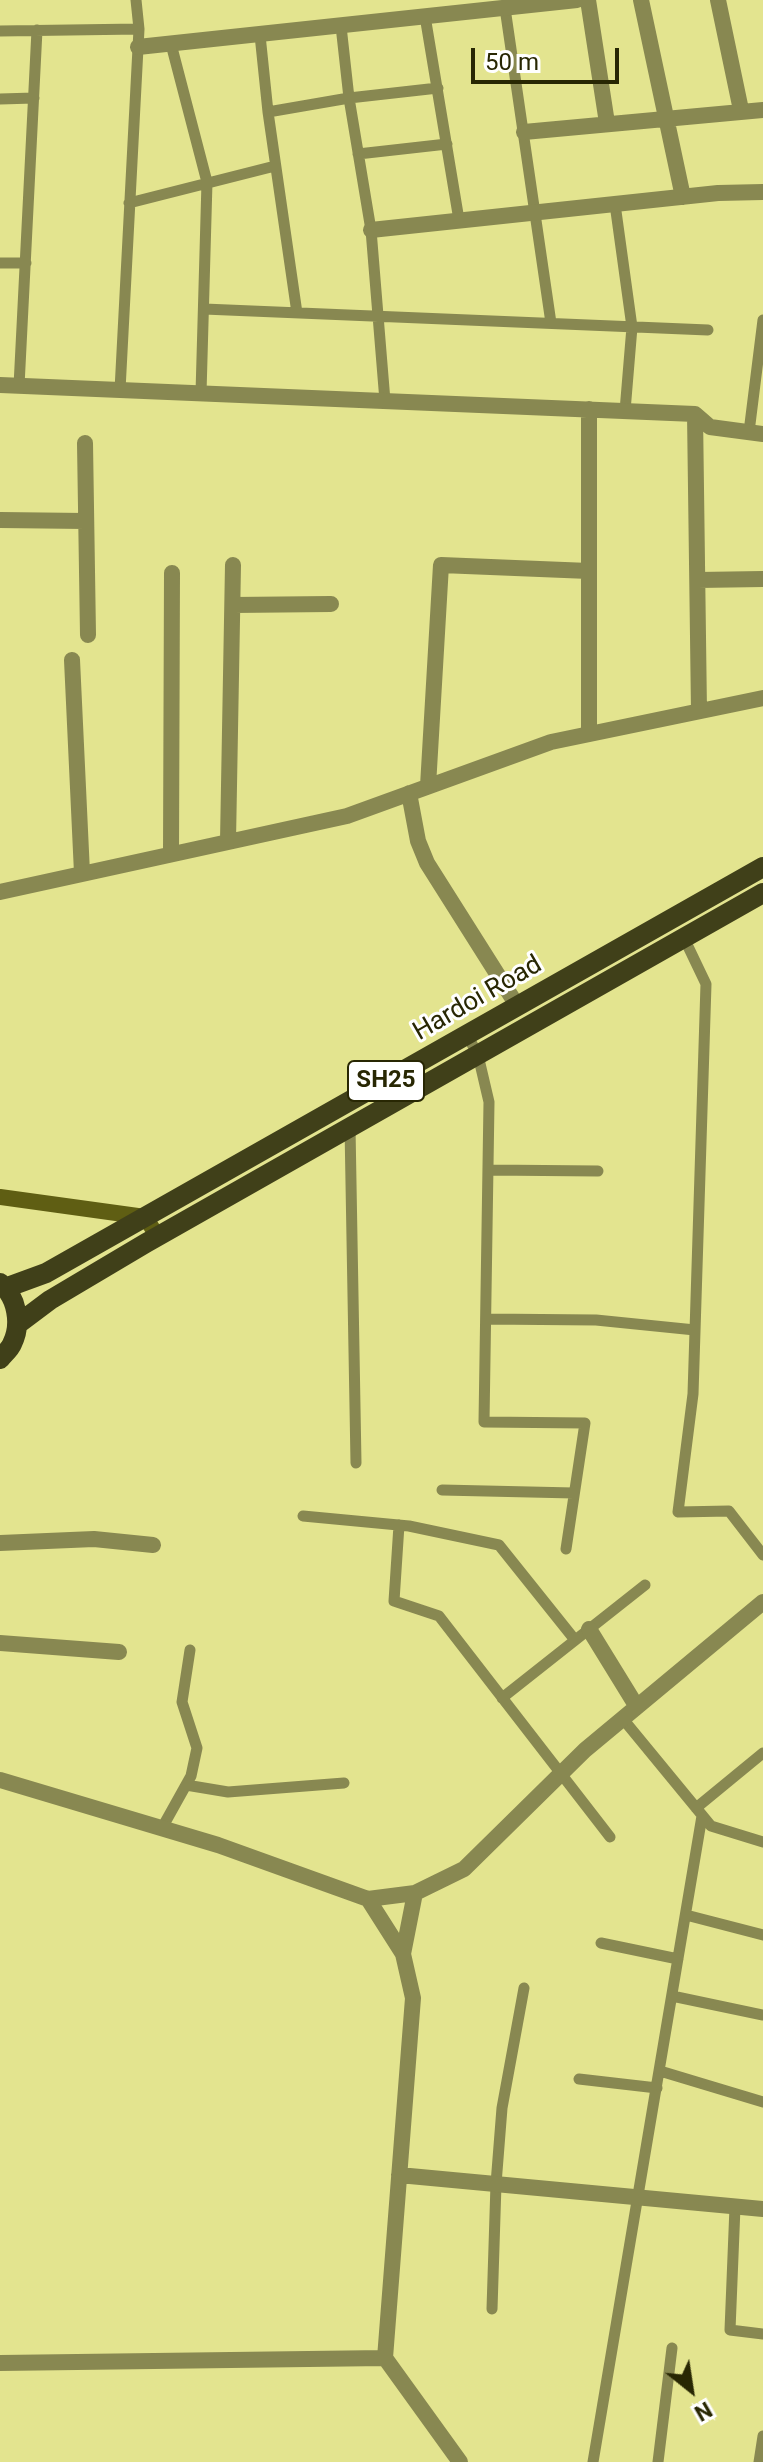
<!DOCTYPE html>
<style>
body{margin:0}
#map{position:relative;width:763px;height:2462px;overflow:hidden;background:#e3e48f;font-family:Roboto,sans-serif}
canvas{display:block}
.north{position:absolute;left:651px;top:2350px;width:80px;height:80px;-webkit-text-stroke:6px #fff;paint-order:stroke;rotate:150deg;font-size:22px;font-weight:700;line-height:32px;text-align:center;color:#282703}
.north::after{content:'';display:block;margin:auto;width:28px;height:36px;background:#282703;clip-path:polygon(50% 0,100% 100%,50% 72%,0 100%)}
.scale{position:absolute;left:471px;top:48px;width:148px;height:36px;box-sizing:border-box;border:4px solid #282703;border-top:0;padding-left:10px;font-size:24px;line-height:28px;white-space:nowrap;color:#282703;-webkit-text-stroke:6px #fff;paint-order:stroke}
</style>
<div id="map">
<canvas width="763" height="2462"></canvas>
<div class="north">N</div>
<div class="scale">50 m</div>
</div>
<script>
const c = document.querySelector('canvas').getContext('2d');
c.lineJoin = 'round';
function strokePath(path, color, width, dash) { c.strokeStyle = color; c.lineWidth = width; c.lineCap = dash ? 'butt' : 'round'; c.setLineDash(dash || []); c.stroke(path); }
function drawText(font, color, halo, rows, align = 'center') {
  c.font = font + ' Roboto,sans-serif'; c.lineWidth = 6; c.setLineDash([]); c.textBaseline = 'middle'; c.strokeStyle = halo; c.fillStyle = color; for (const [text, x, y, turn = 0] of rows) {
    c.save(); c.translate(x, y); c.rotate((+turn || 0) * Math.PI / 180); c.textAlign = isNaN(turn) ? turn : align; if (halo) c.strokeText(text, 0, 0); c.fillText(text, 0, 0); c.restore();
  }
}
strokePath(new Path2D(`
 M505,8l46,315
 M425,16l34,204
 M341,26l8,72 22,132 14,171
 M0,31l139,-2
 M260,35l8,77
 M171,44l36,138 -6,211
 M0,99l34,-1
 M358,154l89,-10
 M129,203l146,-37
 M615,204l17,123 -7,84
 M0,263h26
 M204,309l504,21
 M297,313l-29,-201 81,-14 89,-10
 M19,386l18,-356
 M120,390l19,-361 -3,-29
 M749,432l14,-112
 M684,938l22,46 -13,410 -15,118 51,-1 34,44
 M467,1035l11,20 11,47 -5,320 101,1 -19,126
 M350,1127l6,336
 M489,1170l109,1
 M486,1319l110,1 99,10
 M442,1490l132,3
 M303,1516l106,10 90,19 76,95
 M399,1525l-5,76 45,15 171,221
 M502,1698l143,-113
 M623,1719l88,107 52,16
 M186,1785l42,7 116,-9
 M696,1808l67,-55
 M162,1828l29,-52 6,-28 -15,-46 8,-52
 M686,1915l77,20
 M601,1943l77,16
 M672,1996l91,19
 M660,2071l103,31
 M579,2079l78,9
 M735,2207l-5,123 33,4
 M492,2309l4,-125 6,-76 22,-120
 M593,2462l109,-646
 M658,2462l14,-114
 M759,2462l4,-26`), '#888851', 11);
strokePath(new Path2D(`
 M588,0l19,123
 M641,0l42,197
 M718,0l23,110
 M138,47l439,-47
 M524,132l239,-22
 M371,230l347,-37 45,-1
 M0,385l695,29 15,13 53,7
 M589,409v325
 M695,414l4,297
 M85,443l3,192
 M0,520l85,1
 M698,580l65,-1
 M233,605l98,-1
 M72,660l10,213
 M428,786l13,-221 148,6
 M409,793l9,48 9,22 91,144
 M228,841l5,-276
 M171,853l1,-280
 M0,892l347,-76 204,-74 212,-44
 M0,1543l94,-4 59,6
 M589,1629l48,78
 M0,1643l119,9
 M0,1780l218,65 150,54 47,-6 49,-24 121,-119 178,-148
 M368,1899l35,55 10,44 -28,360 75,104
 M403,1954l12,-61
 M399,2175l364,34
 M0,2363l385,-5`), '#888851', 16);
strokePath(new Path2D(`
 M0,1197l145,20 13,20`), '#5f5e13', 16);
strokePath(new Path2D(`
 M0,1283c17,14 22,41 12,61 -2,5 -8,10 -12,15
 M5,1288l41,-15 717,-406
 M18,1324l32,-24 96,-57 617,-350`), '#404019', 20);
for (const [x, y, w] of [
 [386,1081,76]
]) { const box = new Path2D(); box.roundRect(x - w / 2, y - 20, w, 40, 6); c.fillStyle = '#fff'; c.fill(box); strokePath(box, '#282703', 2); }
drawText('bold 24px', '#282703', null, [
 ["SH25",386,1081]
]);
drawText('26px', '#282703', '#fff', [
 ["Hardoi Road",478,999,-30]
]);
</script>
